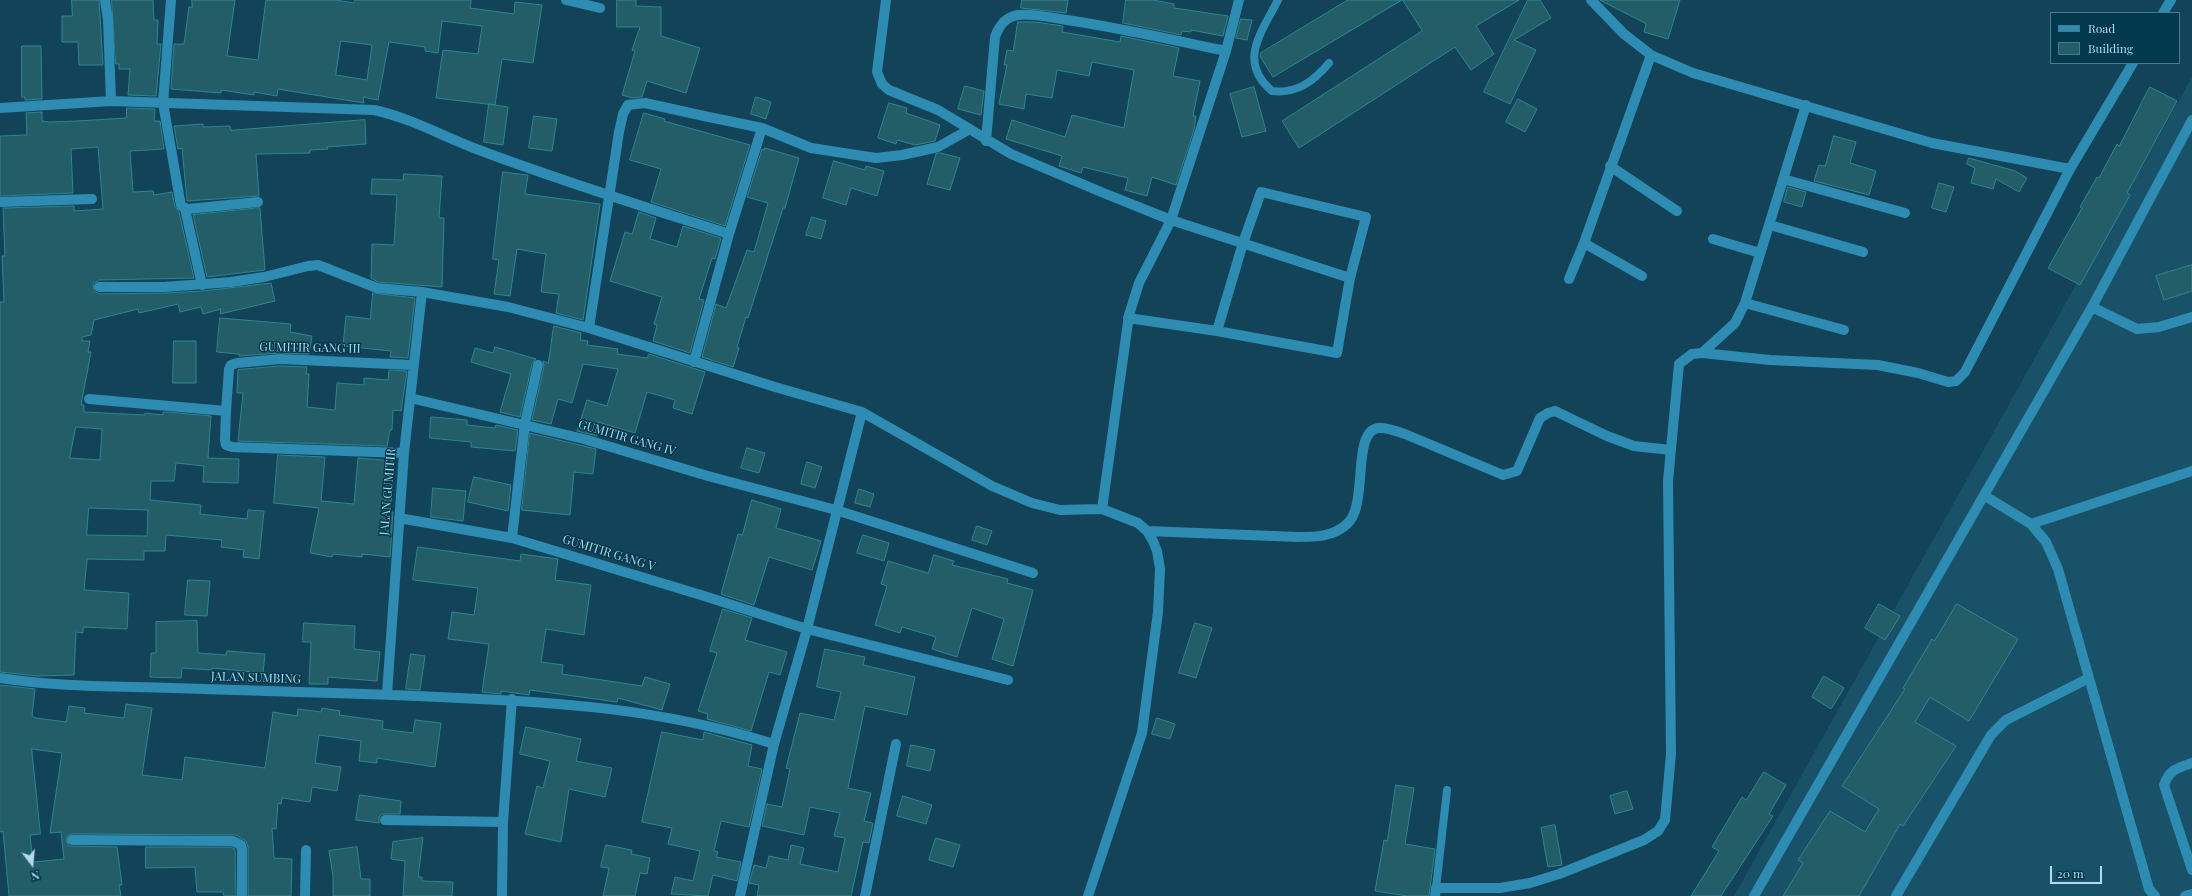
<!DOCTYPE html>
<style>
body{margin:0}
#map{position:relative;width:2192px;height:896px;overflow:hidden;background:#124358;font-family:"Playfair Display",serif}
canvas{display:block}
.legend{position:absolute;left:2050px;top:12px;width:130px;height:52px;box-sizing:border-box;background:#03394d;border:1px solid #48798d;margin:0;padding:5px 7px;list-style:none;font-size:12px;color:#b0d9ee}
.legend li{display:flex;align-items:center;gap:8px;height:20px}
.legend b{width:20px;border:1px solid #48798d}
.north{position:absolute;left:12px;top:844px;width:40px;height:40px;-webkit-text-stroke:3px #03394d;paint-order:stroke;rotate:164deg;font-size:11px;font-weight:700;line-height:16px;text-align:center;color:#b0d9ee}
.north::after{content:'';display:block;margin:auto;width:14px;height:18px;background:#b0d9ee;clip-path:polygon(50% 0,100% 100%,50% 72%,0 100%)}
.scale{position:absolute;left:2050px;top:866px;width:52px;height:18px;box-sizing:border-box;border:2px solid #b0d9ee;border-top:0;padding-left:5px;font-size:12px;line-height:14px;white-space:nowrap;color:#b0d9ee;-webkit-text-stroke:3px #03394d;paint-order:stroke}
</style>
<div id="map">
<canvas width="2192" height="896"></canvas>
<ul class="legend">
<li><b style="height:5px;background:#2e8cb3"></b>Road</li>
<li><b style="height:11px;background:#235e68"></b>Building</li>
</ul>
<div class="north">N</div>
<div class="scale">20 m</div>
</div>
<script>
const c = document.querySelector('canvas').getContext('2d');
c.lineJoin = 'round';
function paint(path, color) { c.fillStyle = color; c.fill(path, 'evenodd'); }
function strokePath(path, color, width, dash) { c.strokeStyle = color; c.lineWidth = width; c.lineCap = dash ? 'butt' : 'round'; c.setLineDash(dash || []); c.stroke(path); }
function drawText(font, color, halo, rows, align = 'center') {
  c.font = font + ' "Playfair Display",serif'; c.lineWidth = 3; c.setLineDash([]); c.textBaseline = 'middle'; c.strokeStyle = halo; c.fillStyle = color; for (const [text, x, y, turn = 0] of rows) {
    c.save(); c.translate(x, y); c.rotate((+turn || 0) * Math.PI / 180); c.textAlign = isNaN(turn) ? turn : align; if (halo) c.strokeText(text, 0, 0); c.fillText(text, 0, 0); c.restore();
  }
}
paint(new Path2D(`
 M2192,77v819h-458z`), '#195168');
const building = new Path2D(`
 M72,0h27l4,65h-24l-1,-23h-16v-26h10z
 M112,0h41l1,20h4l-1,24h4l-5,52 -28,-1 2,-26h-11v-5h-3z
 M192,0h43l-8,56 31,4 8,-60h69l19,3 1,-3h116l-1,8 44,6 1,-12 27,3 -9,58 -31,-4 -7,46 -59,-7 7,-48 35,4 4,-28 -40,-5 -4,32 -13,-2v-4l-36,-5 -11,58 -15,-3 1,6 -86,-14 -1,7 -23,-4v3l-33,-5v3l-50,-4 3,-45h10l5,-37h3zM341,41l31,4 -5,35 -31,-5z
 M617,0h19v6l25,1v29l39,12 -14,45 -39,-12 -5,16 -10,1 -10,-3 13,-44 -3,-1 8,-23h-23z
 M1022,0h46l-2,13 -45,-5z
 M1126,0h27l21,4v4l54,8 -5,20 -32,-6v2l-9,-1 -1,4 -58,-12z
 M1348,0h54l-129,77 -13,-21 1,-3z
 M1403,0h116l-43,26 18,28 -23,16 -16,-23 -156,101 -17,-27 140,-90z
 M1528,0h12l11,18 -37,22 22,10 -26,54 -26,-12z
 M1600,0h80l-12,39 -24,-7 2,-8z
 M1241,19l11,1 -5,20 -11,-2z
 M1018,22h17l28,4 -1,6 58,10 1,-6 58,12 -6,28 27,5 -7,35h3l-2,14 -18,55 -24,-8 -5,19 -22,-6 3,-12 -45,-11 -2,6 -22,-7 3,-10 -56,-17 6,-19 53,17 7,-22 52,13 10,-58 -42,-8 -3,14 -32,-6 -5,28 -26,-4 -2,15 -25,-5 8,-39h-3l3,-15 6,1z
 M22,46h19l1,53 -17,1v-3h-3z
 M965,86l19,5 -3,24 -23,-6z
 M1254,87l12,44 -24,6 -12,-43z
 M2150,87l27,14 -50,92 3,2 -50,90 -32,-17 34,-60 -2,-1 17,-30 2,1 18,-34 2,2z
 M756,97l15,5 -5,17 -15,-5z
 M1518,99l19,10 -12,23 -19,-10z
 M889,103l18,5 -1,5 34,12 -5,16 -20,4 -18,-5 -1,4 -18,-6z
 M489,104l19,3 -5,38 -19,-3z
 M127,108l28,1 -1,12h6l4,28 -34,2 3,41 20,-1 1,4 18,-3 3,15 4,5 15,66 -95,2 -6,4 1,7 5,3 65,-1 39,-2 68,-8 4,18 -55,13 1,-5 -18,5 -2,-7 -21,5 -2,-8 -39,9 -1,-4 -44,11 -3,15 -9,2v4h8l-2,11h3l-10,53h3v7l60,3 1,-2 18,2v-3h4l44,4 -3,42 31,1 -1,24 -35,-1 1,-16 -28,-3 -2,18h-23l-1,19 51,5 -1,9 47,5 1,-9 16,1 -5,48 -16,-2 1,-7 -23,-3 1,-7 -56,-5 -1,16h-21v9l-57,-1 -3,31 45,3 -2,36 -44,-2v6l-7,-1 -2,43 -37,1 -37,-4v-370h4l-2,-46h3l-2,-48 71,-2v5l29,-2 -5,-62 -27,2 2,44 -73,3v-60l27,-1 -1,-22 16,-1v9l7,1 28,-1 49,-3zM76,427l26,2 -2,31 -30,-2zM89,508l59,2 -1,26 -60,-1z
 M644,113l21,6 -1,2 86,24 -25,81 -74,-24 10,-33 -31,-9z
 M534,116l23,3 -5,32 -23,-3z
 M365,120l1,24 -39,3 1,2 -18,1v3l-54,1 3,42 -72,5 -5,-53 -4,1 -4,-23 29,-2v3l27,-1 1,4z
 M1834,136l22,6 -6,21 26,8 -7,24 -55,-14 5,-16 6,1z
 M765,148l34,10 -14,50h-2l-35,110 -2,-1 -9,30 2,1 -6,19 -31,-10 14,-53 10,4 21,-58 7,2 14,-49 -21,-6 15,-48 2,1z
 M941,153l19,5 -10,32 -23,-6 9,-30z
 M1969,158l46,13 12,7 -8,14 -23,-13 -3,10 -22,-6 4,-15 -8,-4z
 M834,161l31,9 1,-4 18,5 -7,25 -26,-8 -5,17 -23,-7z
 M503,172l25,3 -3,19 75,10 -17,116 -27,-7 3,-19 -18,-2 5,-38 -29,-5 -7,47 -16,-2 5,-34 -6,-1z
 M404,174l38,2 -3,42h5l-2,69 -64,-5 -7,-4 1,-34 22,1 3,-50 -26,-1 1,-15 31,1z
 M1939,183l15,4 -8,25 -14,-4z
 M1788,187l18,5 -4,15 -18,-5z
 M260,208l5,62 -58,7 -14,-62z
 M639,212l17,6 -6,21 27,8 6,-21 38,12 -6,21 -3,-1 -13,41 5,1 -14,53 -37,-12 4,-16 -3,-1 8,-27 -52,-16 15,-49 7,2z
 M812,217l14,4 -5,18 -15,-4z
 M2192,265v26l-28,9 -8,-24z
 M373,293l42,5 -7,60 -18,-1 1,-6 -48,-5 3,-30 24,3z
 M220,318l71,6 -1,8 22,4 -3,18 -29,-1 -41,3v-2l-22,-2z
 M554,326l27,7 -1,7 8,1 -1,4 31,4 -1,5 30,4 2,-4 56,18 -13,42 -19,-6 2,-8 -28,-8 -12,41 -37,-11 -1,14 -20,-5 10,-31 20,6 11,-37 -35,-5 -11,39 -14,-4 -7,25 -19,-4 12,-54 -1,-5 5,2z
 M174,341h22v42h-23z
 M495,347l41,12 -4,5 -12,53 -20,-5 11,-38 -40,-12 4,-14 18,5z
 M280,366l27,1 -1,7h3l-2,33 28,3 2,-27 27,2v-7l24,2 1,-10 18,1 -6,40 -8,-1 -1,20h-2l-3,16 -149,-5 5,-48h-6l1,-23z
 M431,417l36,3v5l28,3 1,-3 22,5 -3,21 -44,-4v-5l-41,-4z
 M530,433l66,16 -3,25 -19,-2 -4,43 -48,-5z
 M747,448l18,5 -6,20 -18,-5z
 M278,455l47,2 -4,44 33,3 4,-46 37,3 -5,51h3l-3,45 -28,-3v3l-29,-3 -1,3 -22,-4 9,-45 -45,-5z
 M807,462l15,5 -7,21 -14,-4z
 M474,477l37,8 -3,26 -40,-9z
 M433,488l33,3 -3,30 -32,-4z
 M859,489l15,5 -4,13 -15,-4z
 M752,500l29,9 -5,19 45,13 -9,29 -43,-13 -15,48 -33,-11 17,-60 4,1z
 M977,526l15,5 -5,14 -15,-5z
 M863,535l26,8 -5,18 -27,-8z
 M418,547l102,14 1,-7 37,5 -3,21 36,5 -7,50 -38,-6 -5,33 22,3 -1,9 80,12 3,-9 25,7 -8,26 -44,-12 -1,4 -87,-12 -1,5 -28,-4v3l-19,-2 7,-48 -41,-5 4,-27 22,3 4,-27 -65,-8z
 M934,555l20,6 -2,4 56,14 -1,4 26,7 -20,76 -21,-7 12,-40 -32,-11 -15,49 -25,-8 4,-12 -34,-10 -2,6 -25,-8 12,-39 -6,-2 7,-23 40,12z
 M188,580l22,1 -3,35 -22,-1z
 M1879,604l21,12 -15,24 -20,-12z
 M1957,604l61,35 -49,82 -39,-24 -15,25 41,24 -53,80 -3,-2 -41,72h-76l20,-33 -5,-3 32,-49 35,21 14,-23 -37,-23 63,-97 -2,-1 29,-49 2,2z
 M723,609l29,9 -7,22 42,12 -7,23 -11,-3 -18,59 -44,-12 1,-5 -10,-3 19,-58 -7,-2z
 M197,621l1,32 28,2 1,-4 38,3 -2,19 -51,-5v2l-30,-2 -1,10 -31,-1 1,-24h5v-31z
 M304,623l51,3 -1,23 26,3 -3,29 -49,-4v7h-19l2,-42h-8z
 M1195,623l17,5 -16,50 -17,-5z
 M825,649l40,8 -2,8 52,12 -8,38 -42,-9 -17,82 23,5 -7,28 9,2 -4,20 -6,-1 -12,54h-94l2,-11 -10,-2 5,-18 12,3 3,-12 19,4 3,-15 13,3 -4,16 38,8 7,-34 -11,-2 6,-23 -30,-6 -6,28 -42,-9 5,-22 15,3 8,-38 -4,-1 14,-55 34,7 7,-28 -24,-5z
 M411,654l14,2 -5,34 -14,-1z
 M1824,676l20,12 -13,21 -19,-12z
 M0,685l35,4 -3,27 4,2 30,4 3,-16 16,2 -1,5 40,5 2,-14 26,4 -10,67 40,5 3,-23 80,11 8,-56 24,4 1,-7 23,3 1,-4 18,3 -1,4 44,6 -1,8 31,4 2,-13 26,3 -6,44 -58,-9v5l-18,-2 2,-20 -42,-6 -4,28 26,4 -4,24 -25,-4 -2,15 -28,-4 -1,6 -3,-1 -2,26 -4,-1 2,30 18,1 -1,37h-43v-49l-2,-6 -10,-6 -164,-1 -4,1 -2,5 3,6 48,1 5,38h-3l2,11h-112l-6,-65 -3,1zM32,749l30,4 -12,80 11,-1 3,27 -31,3 -3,-27 10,-1z
 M1157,718l18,6 -5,15 -18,-5z
 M526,727l55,12 -5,22 36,7 -7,29 -36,-8 -8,53 -36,-8 12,-48 6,2 7,-27 -30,-7z
 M662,732l41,8 1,-8 48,13 -4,21 14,3 -13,58 -28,-6 -7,30 4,1 -2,5 25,5 -4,19 -24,-6 -5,21 -37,-2 4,-17 18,4 7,-30 -32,-7 4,-16 -30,-6z
 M911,745l24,5 -5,21 -23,-5z
 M1764,772l22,13 -17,29 4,2 -52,80h-30l28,-45 -7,-4 30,-50 4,3z
 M1396,785l18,3 -9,56 30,5 -6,47h-22l-32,-5 9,-51 3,1z
 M1627,791l6,18 -18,5 -5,-18z
 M360,795l41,6 -1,13h-18l-3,3v6l-23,-3z
 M903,796l29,9 -6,19 -29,-8z
 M1555,825l7,40 -14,2 -7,-39z
 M423,838l-5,39h4v4l31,1 -1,14h-49l2,-35 -14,-2 2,-17z
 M936,838l24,7 -7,22 -24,-7z
 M606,845l26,5 -1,4 19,4 -3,16 -7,-1 -5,23h-32l6,-28 -8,-1z
 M146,847h85l4,2 1,47h-12l-1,-4h-26l-2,-25 -49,1z
 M357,847l4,32h9v17h-37v-20l-4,-25z`);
paint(building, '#235e68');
strokePath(building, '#2e8593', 1);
strokePath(new Path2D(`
 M1278,0c-16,32 -41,61 -6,91 25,3 42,-10 57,-28
 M1436,888l11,-98`), '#2e8cb3', 8);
strokePath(new Path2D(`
 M105,0l3,20 3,81
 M171,0l-8,103 18,103 7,3 70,-7
 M566,0l34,8
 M886,0l-9,72 5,12 7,6 49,20 73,44 95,40 65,26 179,58
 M1591,0l33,34 27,21 42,18 239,70 138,26
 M2163,13l8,-13
 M0,108l111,-7 263,9c37,8 70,27 105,40 82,31 166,57 250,84
 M986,141l9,-104c4,-11 10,-20 23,-22 15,-2 34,3 49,5 54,8 106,20 159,31
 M1610,166l67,45
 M1783,179l122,34
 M0,202l92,-3
 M185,209l17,76
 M1770,225l93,27
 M1713,239l47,14
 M1584,243l58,33
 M1569,279l15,-36 67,-188
 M99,287h65l67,-5 33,-5 44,-11 10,-1 59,23 45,4 86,15 81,21 186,59 87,25 130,74 40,17 28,7 42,-1 36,14 9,8 6,10 4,10 3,18 -2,43 -16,121 -54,163
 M1745,303l99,27
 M2092,307l45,22 22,-2 33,-10
 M1128,318l89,13 120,22 13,-75 16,-61 -105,-25 -18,51 -26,88
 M589,328l30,-196 4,-18 5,-9 17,-2 59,13 58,12 49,20 65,10 26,-3 36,-8 32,-18
 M1702,353l33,-30 10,-20 61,-198
 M694,362l35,-128 33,-106
 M410,398l174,41 124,37 128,34 197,63
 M89,399l137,12 -1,29 1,5 6,2 172,6
 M226,411l3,-42 2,-4 6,-2 43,-4 133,6
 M1985,496l46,28 15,18 12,27 91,320 6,7
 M1102,509l27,-194 10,-32 32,-63 55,-169 13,-51
 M399,518l113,20 189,57 106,34 201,51
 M2031,524l161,-53
 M1147,531l151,6c17,0 35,0 49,-13 22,-19 4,-92 31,-96 9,-1 18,3 27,6l98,41 14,-4 23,-53 8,-5 7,-2 52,25 27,10 37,4
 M512,538l13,-115 13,-58
 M0,678c57,9 115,8 172,10 89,3 178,5 266,9 119,5 222,11 336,47
 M387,694l17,-241 18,-161
 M2192,763c-15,5 -23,7 -28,22l28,85
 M385,820l118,2
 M72,840l161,1 8,4 1,4v47
 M305,896l1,-46
 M502,896l1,-74 9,-123
 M740,896l34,-152 33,-115 55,-217
 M865,896l31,-152
 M1435,896l1,-8h64l30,-5 29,-9 85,-34 14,-9 7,-11 6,-66 -3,-273 11,-117 13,-10 10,-1 68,7 108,5 40,8 30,9 8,-1 9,-9 105,-203 63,-106
 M1754,896l338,-589 100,-187
 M1896,896l95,-161 15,-15 83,-42
 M2185,896l7,-2`), '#2e8cb3', 10);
drawText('12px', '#b0d9ee', '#03394d', [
 ["GUMITIR GANG III",310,348,1],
 ["GUMITIR GANG IV",627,438,16],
 ["JALAN GUMITIR",388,492,-85],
 ["GUMITIR GANG V",609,553,17],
 ["JALAN SUMBING",256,678,2]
]);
</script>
